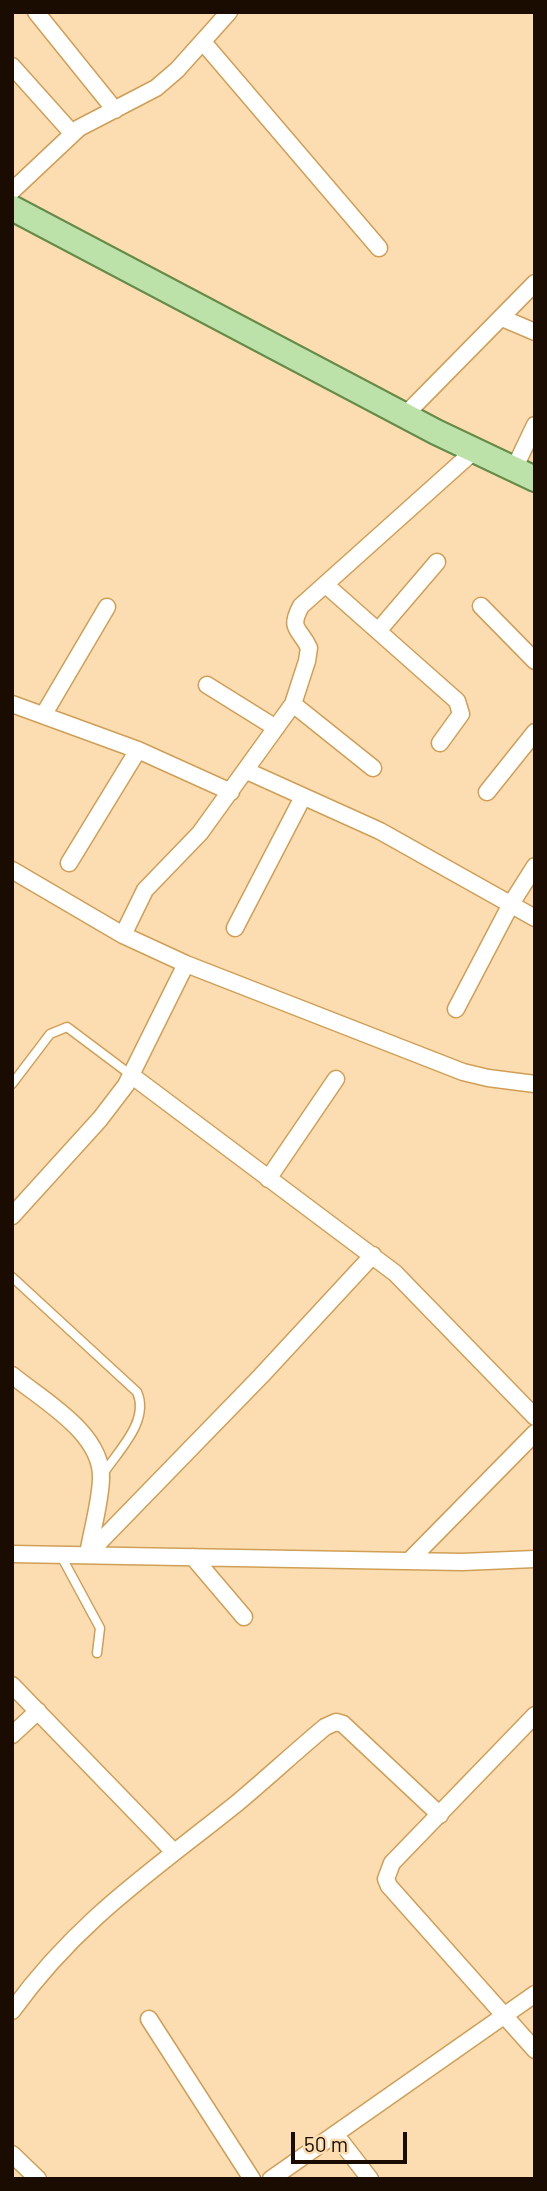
<!DOCTYPE html>
<style>
body{margin:0}
#map{position:relative;width:547px;height:2191px;overflow:hidden;background:#fcddb2;font-family:Barlow,sans-serif}
canvas{display:block}
.frame{position:absolute;inset:0;border:14px solid #1a0c00;pointer-events:none}
.scale{position:absolute;left:291px;top:2132px;width:116px;height:32px;box-sizing:border-box;border:4px solid #1a0c00;border-top:0;padding-left:9px;font-size:21px;line-height:24px;white-space:nowrap;color:#1a0c00;-webkit-text-stroke:5px #fcddb2;paint-order:stroke}
</style>
<div id="map">
<canvas width="547" height="2191"></canvas>
<div class="frame"></div>
<div class="scale">50 m</div>
</div>
<script>
const c = document.querySelector('canvas').getContext('2d');
c.lineJoin = 'round';
function strokePath(path, color, width, dash) { c.strokeStyle = color; c.lineWidth = width; c.lineCap = dash ? 'butt' : 'round'; c.setLineDash(dash || []); c.stroke(path); }
const service = new Path2D(`
 M12,1084l38,-50 17,-7 64,48
 M12,1277l125,115c13,29 -19,59 -34,82
 M60,1554l40,74 -3,25`);
const minor = new Path2D(`
 M36,12l79,98
 M203,42l176,206
 M12,66l60,67
 M12,191l67,-63 77,-40 21,-18 52,-58
 M502,318l33,14
 M405,415l130,-132
 M514,469l21,-44
 M326,585l131,116 4,13 -21,29
 M481,606l54,55
 M378,631l59,-69
 M207,685l69,43
 M12,704l126,46 93,42
 M293,704l80,64
 M44,714l63,-107
 M247,771l133,60 155,87
 M487,792l48,-60
 M69,863l69,-113
 M12,870l111,65 63,29 277,108 25,6 47,6
 M235,928l68,-131
 M123,935l22,-45 55,-57 93,-129 14,-43 2,-13c-9,-20 -21,-18 -8,-42l174,-156
 M456,1009l55,-105 24,-38
 M131,1075l264,198 140,144
 M268,1179l68,-100
 M12,1216l88,-97 26,-34 60,-121
 M12,1375c30,25 91,58 89,104 -1,25 -9,51 -13,75
 M12,1554l450,8 73,-3
 M87,1555l174,-179 112,-121
 M193,1557l51,60
 M409,1561l126,-128
 M12,1685l162,167
 M535,1715l-143,148 -6,16 3,7 146,164
 M12,1735l26,-24
 M12,2011c66,-91 139,-139 224,-207 30,-25 59,-52 89,-77l11,-5 7,2 97,91
 M149,2019l103,160
 M336,2135l34,44
 M12,2154l26,25
 M271,2179l264,-185`);
const primary = new Path2D(`
 M12,208l424,224 99,47`);
strokePath(service, '#d09f55', 11);
strokePath(minor, '#d09f55', 19);
strokePath(primary, '#668b48', 28);
strokePath(service, '#fff', 8);
strokePath(minor, '#fff', 16);
strokePath(primary, '#bce2a9', 24);
</script>
